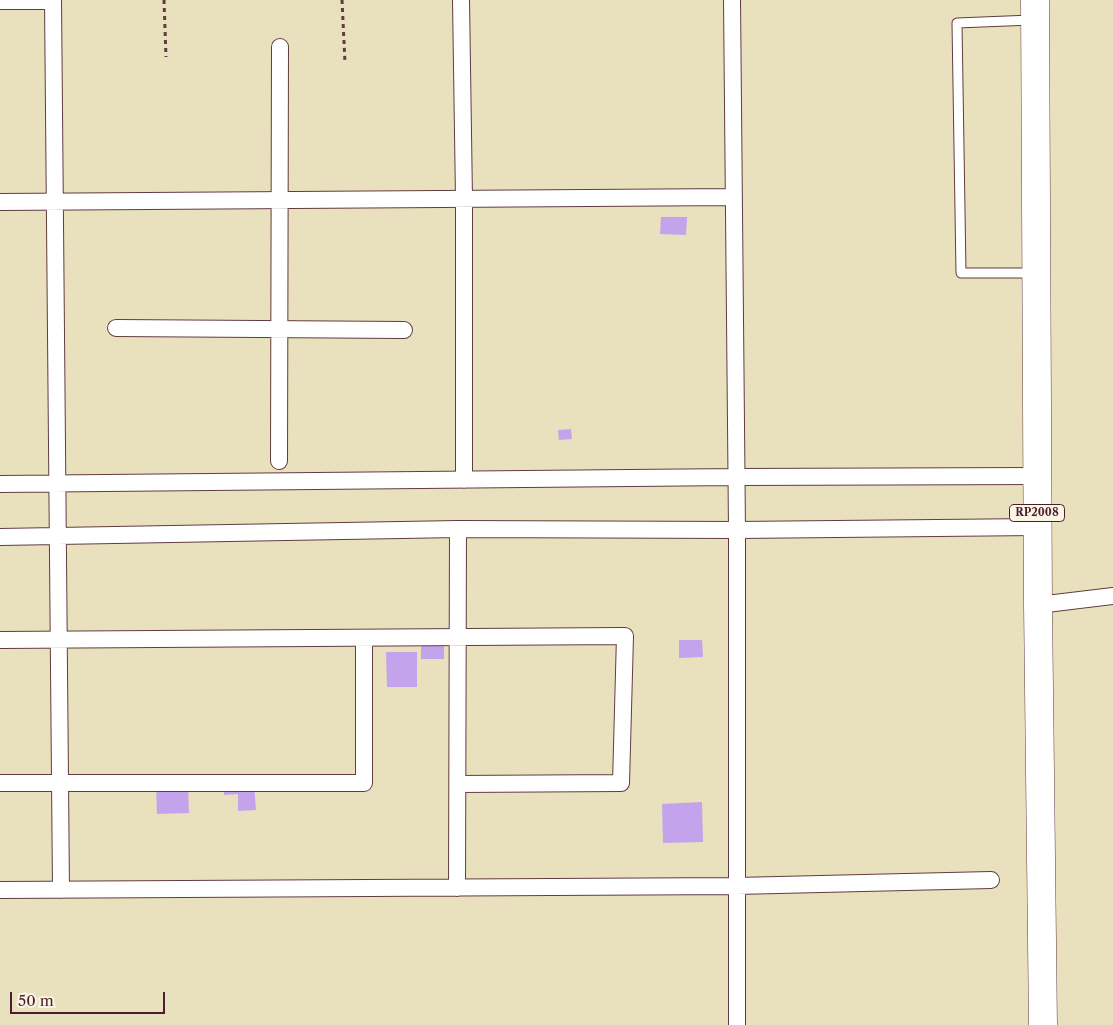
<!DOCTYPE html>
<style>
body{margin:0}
#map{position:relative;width:1113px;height:1025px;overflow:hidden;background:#e9e1bd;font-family:"Libre Caslon Text",serif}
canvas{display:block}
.scale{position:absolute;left:10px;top:992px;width:155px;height:22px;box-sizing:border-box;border:2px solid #4a1f2b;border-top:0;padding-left:6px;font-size:15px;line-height:18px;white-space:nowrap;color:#4a1f2b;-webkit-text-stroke:4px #fcf5e5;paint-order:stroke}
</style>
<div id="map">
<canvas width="1113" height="1025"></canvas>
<div class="scale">50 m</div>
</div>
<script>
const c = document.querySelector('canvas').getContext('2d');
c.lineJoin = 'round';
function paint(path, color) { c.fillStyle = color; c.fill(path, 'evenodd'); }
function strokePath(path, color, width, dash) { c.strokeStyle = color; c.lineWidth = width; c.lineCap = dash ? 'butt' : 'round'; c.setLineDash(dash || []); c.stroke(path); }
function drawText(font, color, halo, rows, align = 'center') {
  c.font = font + ' "Libre Caslon Text",serif'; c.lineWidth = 5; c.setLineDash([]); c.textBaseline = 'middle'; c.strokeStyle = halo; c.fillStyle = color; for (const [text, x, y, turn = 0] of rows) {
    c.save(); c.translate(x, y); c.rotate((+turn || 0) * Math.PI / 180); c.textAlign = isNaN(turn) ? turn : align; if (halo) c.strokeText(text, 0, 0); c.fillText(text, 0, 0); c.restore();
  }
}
paint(new Path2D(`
 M661,217h26l-1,18 -26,-1z
 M571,429l1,10 -13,1 -1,-10z
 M679,640h23l1,17 -24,1z
 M444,642v17h-23v-16z
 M386,652h31v35h-30z
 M188,783l1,30 -32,1 -1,-30z
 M254,784l2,26 -18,1v-17l-14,1 -1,-10z
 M702,802l1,40 -40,1 -1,-39z`), '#c3a4ec');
const lane = new Path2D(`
 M1032,20l-75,3 4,250h72`);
const street = new Path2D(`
 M53,0l8,890
 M461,0l3,199v281
 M732,0l5,530v495
 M0,1h53
 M0,202l734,-5
 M116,328l288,2
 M279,461l1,-414
 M0,484l736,-7 301,-1
 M0,537l458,-8 279,1 300,-3
 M1038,605l75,-9
 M0,640l625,-4 -4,147 -163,1
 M0,783h364v-145
 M457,888l1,-359
 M0,890l736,-4 255,-6`);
const highway = new Path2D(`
 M1035,0l3,605 5,420`);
strokePath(lane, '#623c41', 11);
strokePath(street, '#623c41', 18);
strokePath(highway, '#623c41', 29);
strokePath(new Path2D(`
 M164,0l2,57
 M342,0l3,63`), '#623c41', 3, [4, 4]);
strokePath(lane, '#fff', 9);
strokePath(street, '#fff', 16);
strokePath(highway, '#fff', 28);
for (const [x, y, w] of [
 [1037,513,55]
]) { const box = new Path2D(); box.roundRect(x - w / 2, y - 8.5, w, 17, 4); c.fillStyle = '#fcf5e5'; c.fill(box); strokePath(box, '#4a1f2b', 1); }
drawText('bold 11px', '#4a1f2b', null, [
 ["RP2008",1037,513]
]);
</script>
